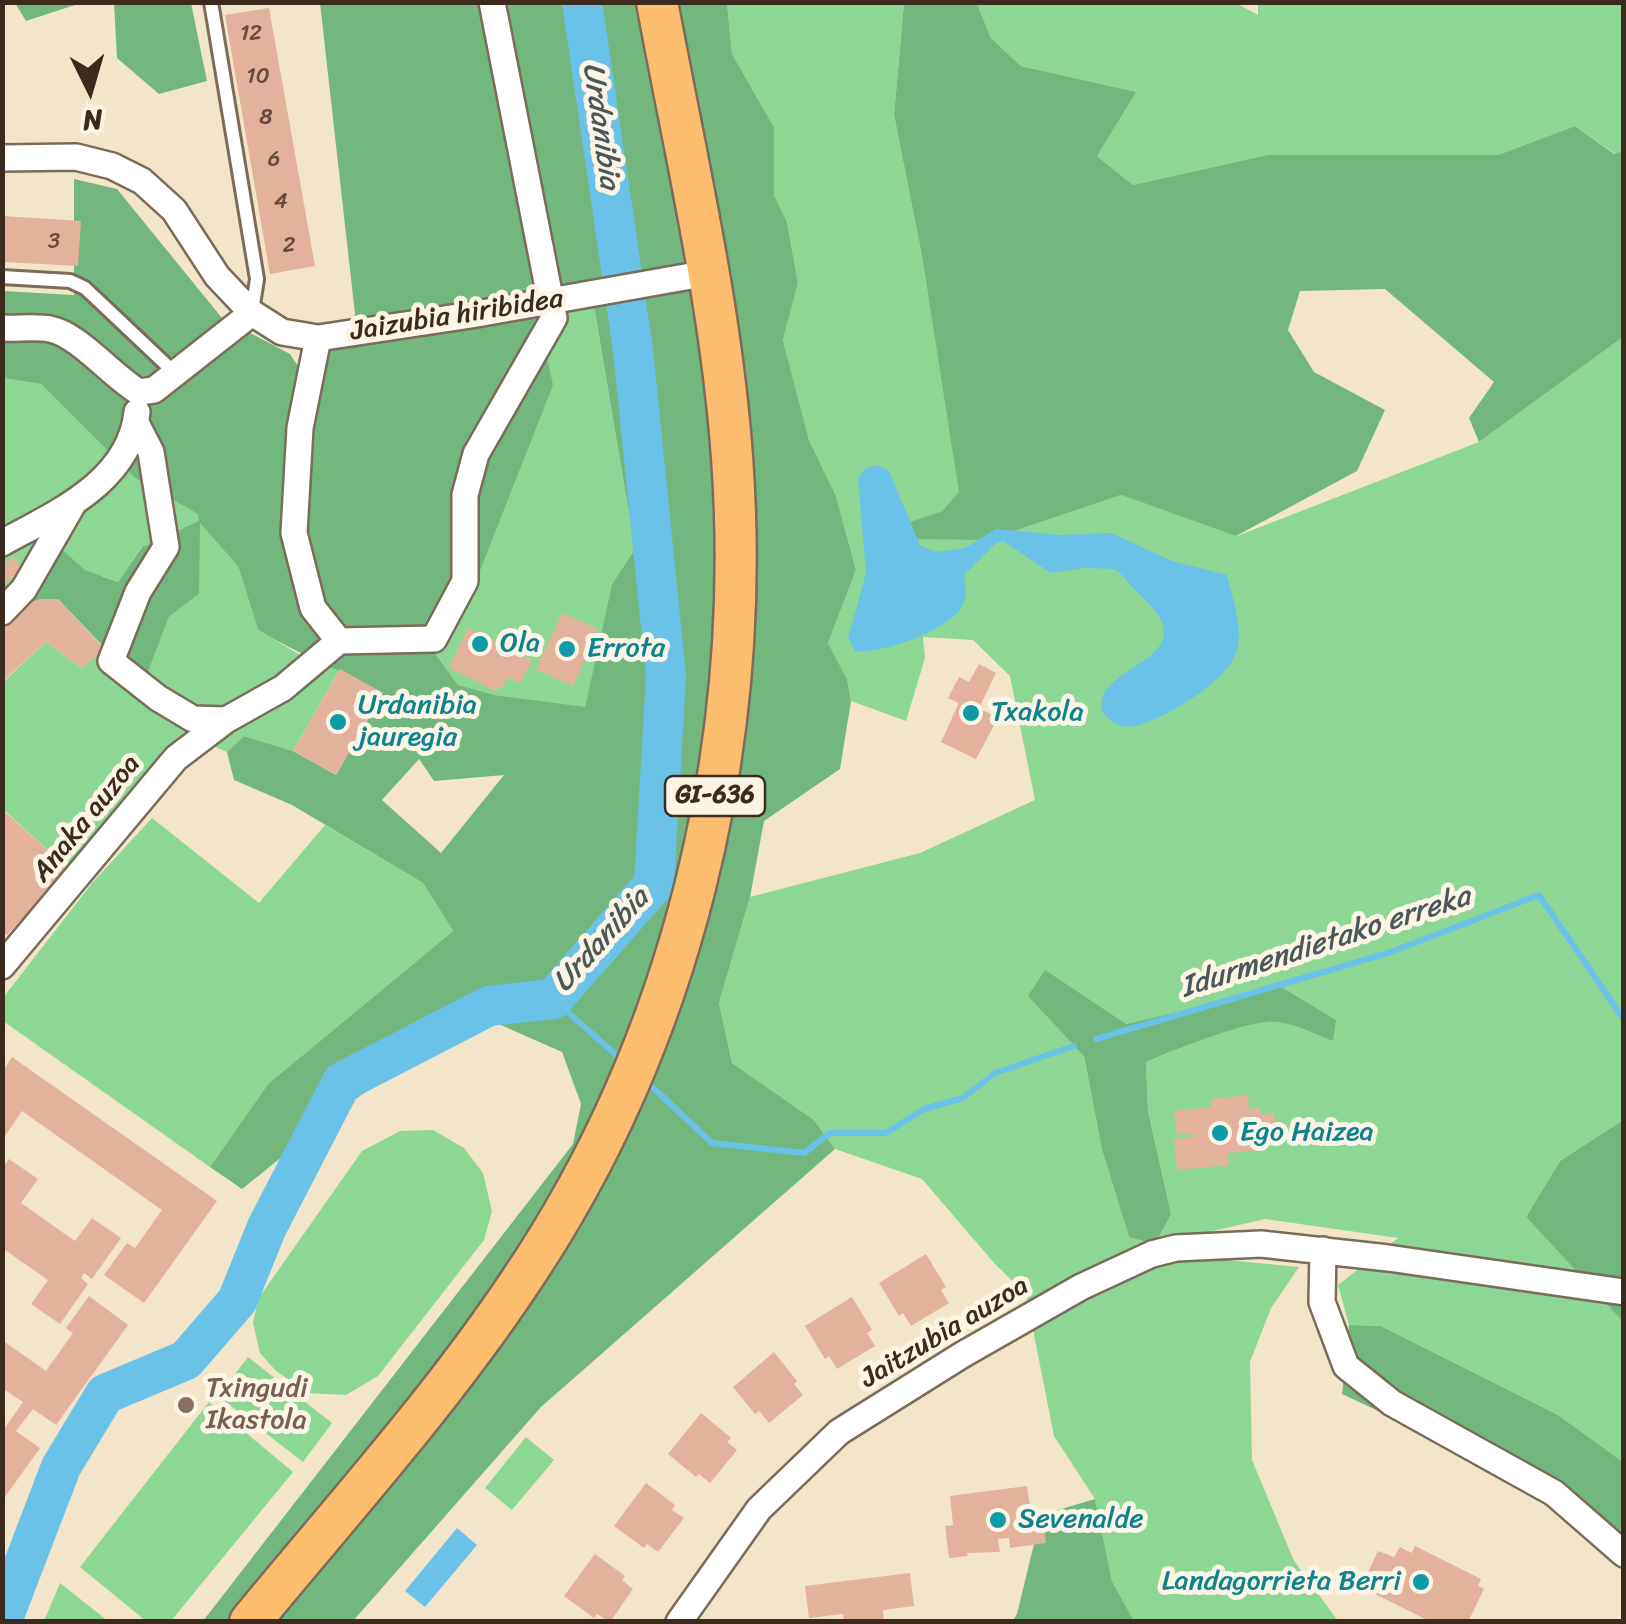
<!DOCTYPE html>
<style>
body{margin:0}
#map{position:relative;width:1626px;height:1624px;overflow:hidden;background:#f3e5c9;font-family:Sriracha,sans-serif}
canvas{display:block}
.frame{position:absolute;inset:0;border:5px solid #3b2a1e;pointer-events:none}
.north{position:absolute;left:40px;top:40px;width:100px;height:100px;-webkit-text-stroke:8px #fcf5e5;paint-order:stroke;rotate:175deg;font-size:28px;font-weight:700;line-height:40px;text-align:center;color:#3b2a1e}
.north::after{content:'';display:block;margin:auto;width:35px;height:45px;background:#3b2a1e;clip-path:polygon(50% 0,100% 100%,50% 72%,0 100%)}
</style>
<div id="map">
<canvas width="1626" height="1624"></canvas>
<div class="frame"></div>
<div class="north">N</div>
</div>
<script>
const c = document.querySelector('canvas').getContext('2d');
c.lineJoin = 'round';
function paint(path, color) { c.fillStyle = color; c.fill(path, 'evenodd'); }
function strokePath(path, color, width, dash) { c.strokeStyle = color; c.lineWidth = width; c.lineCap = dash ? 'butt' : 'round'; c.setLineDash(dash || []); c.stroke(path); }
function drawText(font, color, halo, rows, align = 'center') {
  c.font = font + ' Sriracha,sans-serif'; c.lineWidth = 10; c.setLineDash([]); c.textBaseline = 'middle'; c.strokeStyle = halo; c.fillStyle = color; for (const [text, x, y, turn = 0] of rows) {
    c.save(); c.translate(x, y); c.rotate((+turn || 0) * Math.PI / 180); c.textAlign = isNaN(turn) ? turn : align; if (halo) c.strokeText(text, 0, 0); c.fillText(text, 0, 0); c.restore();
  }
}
paint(new Path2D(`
 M1234,2l24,13v-13l365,1v148l-8,3 -40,-28 -77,29h-231l-134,30 -36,-29 38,-64 -114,-26 -30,-28 -15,-35z
 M727,3h177l-10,112 28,141 38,236 -18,19 -31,11 77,18 133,-45 116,41 242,-94 144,-105v783l-63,41 -34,56 97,105v140l-65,-47 -177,-89 -32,-1 -11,-40 60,-47 -133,-19 -108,25 50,14 92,9 -28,41 -21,54 2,98 42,101 44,60h-204l-22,-40 -17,-82 -41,-63 -28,-142 -31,-30 -73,-85 -87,-30 -21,-29 -82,-57 -13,-60 31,-106 170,-44 115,-53 -25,-124 -37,-36 -50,-3 2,21 -19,63 -55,-20 -4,-22 -19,-36 28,-73 -20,-74 -27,-56 -26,-100 15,-57 -11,-61 -13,-27v-68l-42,-73zM1281,987l52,53c-20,-7 -46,-20 -68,-18 -33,4 -87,27 -119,40l2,49 23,103 -42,23 -27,-87 -18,-94 42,-32z
 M592,294l43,255 -23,35 -27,124 -90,-13 -37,-10 -24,-33 38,-61 72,-247 7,-44z
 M3,378l38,6 94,94 64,36 39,52 20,64 44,26 38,13 -47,82 -49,-15 -17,16 -40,-17 -119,134 -65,-60v-127l43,-40 36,26 22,-20 38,38 27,-69 30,-23 -58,-47 -23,35 -15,-6 -98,18 -2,-3z
 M152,818l107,85 66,-78 98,58 30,48 -185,153 -58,83 -207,-146 -1,-22 91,-117z
 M433,1130l31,18 19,25 9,38 -8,29 -106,136 -32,19 -37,-2 -33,-22 -16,-18 -7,-30 5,-24 104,-148 38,-20z
 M248,1357l84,66 -29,39 -85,-66z
 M209,1402l84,70 -122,149h-25l-66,-54z
 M526,1437l28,23 -42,50 -27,-22z
 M60,1583l48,38h-64z`), '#8dd794');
paint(new Path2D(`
 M976,2l15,36 30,28 115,26 -39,64 36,29 134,-30h231l77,-29 39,28 9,-3v186l-144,105 -10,-24 25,-36 -109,-93 -85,2 -12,39 26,42 71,38 -28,61 -121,65 -115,-41 -133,45 -74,-1 -4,-17 32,-11 17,-19 -37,-236 -28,-141 10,-112z
 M15,3h66l-55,18z
 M114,3h77l16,78 -48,13 -42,-36z
 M320,3h407l5,51 42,73v68l13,27 11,61 -15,57 26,100 27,56 20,74 -28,73 19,36 4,22 -11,68 -76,52 -14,76 -31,106 13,60 82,57 21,29 -294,258 -188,214h-150l370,-477 8,-40 -19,-52 -68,-30 -59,22 -91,63 -102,82 -32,-22 58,-83 185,-153 -30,-48 -131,-78 -58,-25 -7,-28 17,-16 49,15 43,24 47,-82c-42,-23 -85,-39 -125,-63l-20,-64 -38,-43 -1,71 -30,23 -27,70 -84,-88 -30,4 -25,25v-37l1,2 56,-45 25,22 33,12 23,-34 58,-27 -1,-7 -63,-36 -94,-94 -38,-6v-87l71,4v-116l43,10 105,129 68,36 19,29 46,-69zM592,294l43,255 -23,35 -27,123 -90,-12 -37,-10 -24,-33 38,-61 81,-206 -9,-41 7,-43zM419,759l15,22 70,-6 -63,78 -59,-53z
 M1045,970l81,54 155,-37 55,33 -3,21c-20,-8 -46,-21 -67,-19 -32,4 -89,27 -120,40l2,49 23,103 -16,30 -26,-7 -27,-87 -18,-94 -56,-60z
 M1623,1120v202l-97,-105 34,-56z
 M1349,1325l32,1 177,89 65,47v85l-48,-44 -233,-109z
 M1095,1499l17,82 22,40 -122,1 5,-8 24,-99z`), '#72b87e');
paint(new Path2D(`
 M876,465l13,6 31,74 15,7 30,-4 31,-19 65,6 50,-2 61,28 55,14c5,24 18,55 9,78 -9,28 -72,67 -101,73 -13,3 -26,-4 -33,-15 -9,-50 115,-49 35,-119 -8,-8 -13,-16 -22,-23l-31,-1 -33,5 -48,-32 -8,3 -31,31c1,7 3,18 1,24 -7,30 -83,55 -110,52l-7,-13 18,-65 -8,-94 7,-10z
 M457,1528l20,17 -52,62 -20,-16z`), '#6bc2e8');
strokePath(new Path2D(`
 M553,999l63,56
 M1096,1039l295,-87 148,-57 85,125
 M647,1082l65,61 92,10 26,-20h56l38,-24 39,-11 32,-25 79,-27`), '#6bc2e8', 6);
strokePath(new Path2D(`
 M2,1621l59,-154 44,-73 81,-34 51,-59 30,-74 75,-145 147,-76 64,-7 101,-115 12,-208 -33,-326 -51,-348`), '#6bc2e8', 40);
paint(new Path2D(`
 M269,8l46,258 -45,8 -45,-259z
 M2,216l79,5 -3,45 -76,-4z
 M14,557l9,14 -21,13v-20z
 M40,599h18l46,49 -22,20 -36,-26 -44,40v-54l26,-25z
 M562,613l36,16 -25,57 -37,-17z
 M468,628l64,32 -11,23 -14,-5 -3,8 -10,4 -45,-22z
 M979,664l17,9 -17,35 19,10 -22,41 -35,-17 18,-39 -11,-5 11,-21 10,5z
 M340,669l43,24 -47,82 -43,-24z
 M2,809l66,60 -61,66 -5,-4z
 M12,1057l205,144 -73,102 -40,-28 23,-32 8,5 27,-38 -140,-99 -19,28v-68z
 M1248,1095l1,14 11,-1 1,7 13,-2 2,18 -12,1 1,18 -38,3 2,12 -52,5 -3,-31 19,-2 -1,-4 -15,2 -3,-24 37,-4v-8z
 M9,1159l29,20 -17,24 54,38 17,-23 29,20 -29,41 -8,-6 -3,5 7,6 -28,40 -29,-20 17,-24 -46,-32v-80z
 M926,1254l20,33 -5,3 8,13 -38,23 -8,-13 -4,3 -20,-33z
 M89,1296l39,29 -72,100 -23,-16 -17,22 24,17 -38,53v-69l21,-30 -21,-14v-48l44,31 27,-38 -7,-5z
 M852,1297l20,33 -5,3 8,13 -38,23 -8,-13 -4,3 -20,-33z
 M774,1352l23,29 -3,3 9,11 -34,28 -10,-12 -4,3 -22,-27z
 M701,1413l30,25 -4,4 10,8 -27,33 -11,-9 -3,3 -28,-23z
 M646,1483l29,22 -3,5 12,8 -26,34 -11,-8 -3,4 -30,-22z
 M1027,1486l4,28 11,-1 4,30 -36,5 -1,-10 -11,1 2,13 -33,1 1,3 -19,2 -4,-32 8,-1 -3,-29z
 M1415,1546l66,33 -3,7 6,3 -16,33h-37l-70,-35 17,-36 16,6 6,-10 12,6z
 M595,1554l30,22 -3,4 11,9 -23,33 -13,-8 -3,4 -30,-22z
 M910,1573l4,33 -31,4 1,12h-40l-1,-8 -34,4 -4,-32z`), '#e3b29d');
const lane = new Path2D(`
 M211,2l46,277 -5,32
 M2,277l68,4 15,7 91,86`);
const street = new Path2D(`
 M2,158l74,-1 36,9 30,15 32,29 43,66 35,37 30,19 36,6 153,-23 237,-42
 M2,328c15,1 33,-2 48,1 28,5 63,48 89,63l15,-2 98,-77
 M136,423l15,29 15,95 -28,45 -27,69 47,37 35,21 33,1
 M2,543c54,-30 128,-61 135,-131
 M2,612l22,-23 49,-85
 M339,641l95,-2 31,-58v-86l11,-41 78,-136 -62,-316
 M2,966l174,-208 50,-38 57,-32 56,-47 -26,-33 -19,-75 6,-105 18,-90
 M1323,1250l-1,52 24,64 46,37 162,90 70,61
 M679,1622l80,-113 80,-77 123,-77 119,-68 71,-33 24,-6 85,-4 127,14 236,34`);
const primary = new Path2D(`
 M250,1622c92,-112 190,-220 270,-340 163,-241 233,-537 212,-825 -11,-153 -47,-304 -75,-455`);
strokePath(lane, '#7b6b5a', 18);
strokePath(street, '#7b6b5a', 30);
strokePath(primary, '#7b6b5a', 45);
strokePath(lane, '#fff', 12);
strokePath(street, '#fff', 25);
strokePath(primary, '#fcbd6f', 40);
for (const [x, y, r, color] of [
 [480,644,10,"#0f9aa8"],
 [567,649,10,"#0f9aa8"],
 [971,713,10,"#0f9aa8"],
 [338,722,10,"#0f9aa8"],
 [1220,1133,10,"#0f9aa8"],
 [186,1405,10,"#8d6e63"],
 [998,1520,10,"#0f9aa8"],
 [1421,1582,10,"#0f9aa8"]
]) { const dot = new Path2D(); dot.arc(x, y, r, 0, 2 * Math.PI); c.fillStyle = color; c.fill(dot); strokePath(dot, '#fcf5e5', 4); }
drawText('22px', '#654c3e', null, [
 ["12",251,34],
 ["10",258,77],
 ["8",266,118],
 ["6",274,160],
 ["4",281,202],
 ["3",54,242],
 ["2",289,246]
]);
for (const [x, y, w] of [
 [715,796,100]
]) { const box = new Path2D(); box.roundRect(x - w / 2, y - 20, w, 40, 8); c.fillStyle = '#fcf5e5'; c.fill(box); strokePath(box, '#3b2a1e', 2.5); }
drawText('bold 25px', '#3b2a1e', null, [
 ["GI-636",715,796]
]);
drawText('28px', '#3b2a1e', '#fcf5e5', [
 ["Jaizubia hiribidea",457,316,-9],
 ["Anaka auzoa",87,819,-51],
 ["Jaitzubia auzoa",945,1333,-31]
]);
drawText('28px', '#0d838f', '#fcf5e5', [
 ["Ola",500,644],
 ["Errota",587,649],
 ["Urdanibia",358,706],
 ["jauregia",358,738],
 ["Txakola",991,713],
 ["Ego Haizea",1240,1133],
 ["Sevenalde",1018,1520],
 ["Landagorrieta Berri",1401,1582,"right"]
], 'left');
drawText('28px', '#785e54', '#fcf5e5', [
 ["Txingudi",206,1389],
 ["Ikastola",206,1421]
], 'left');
drawText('italic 30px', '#49585b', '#fcf5e5', [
 ["Urdanibia",600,126,82],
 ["Urdanibia",602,941,-48],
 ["Idurmendietako erreka",1326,943,-18]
]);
</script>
